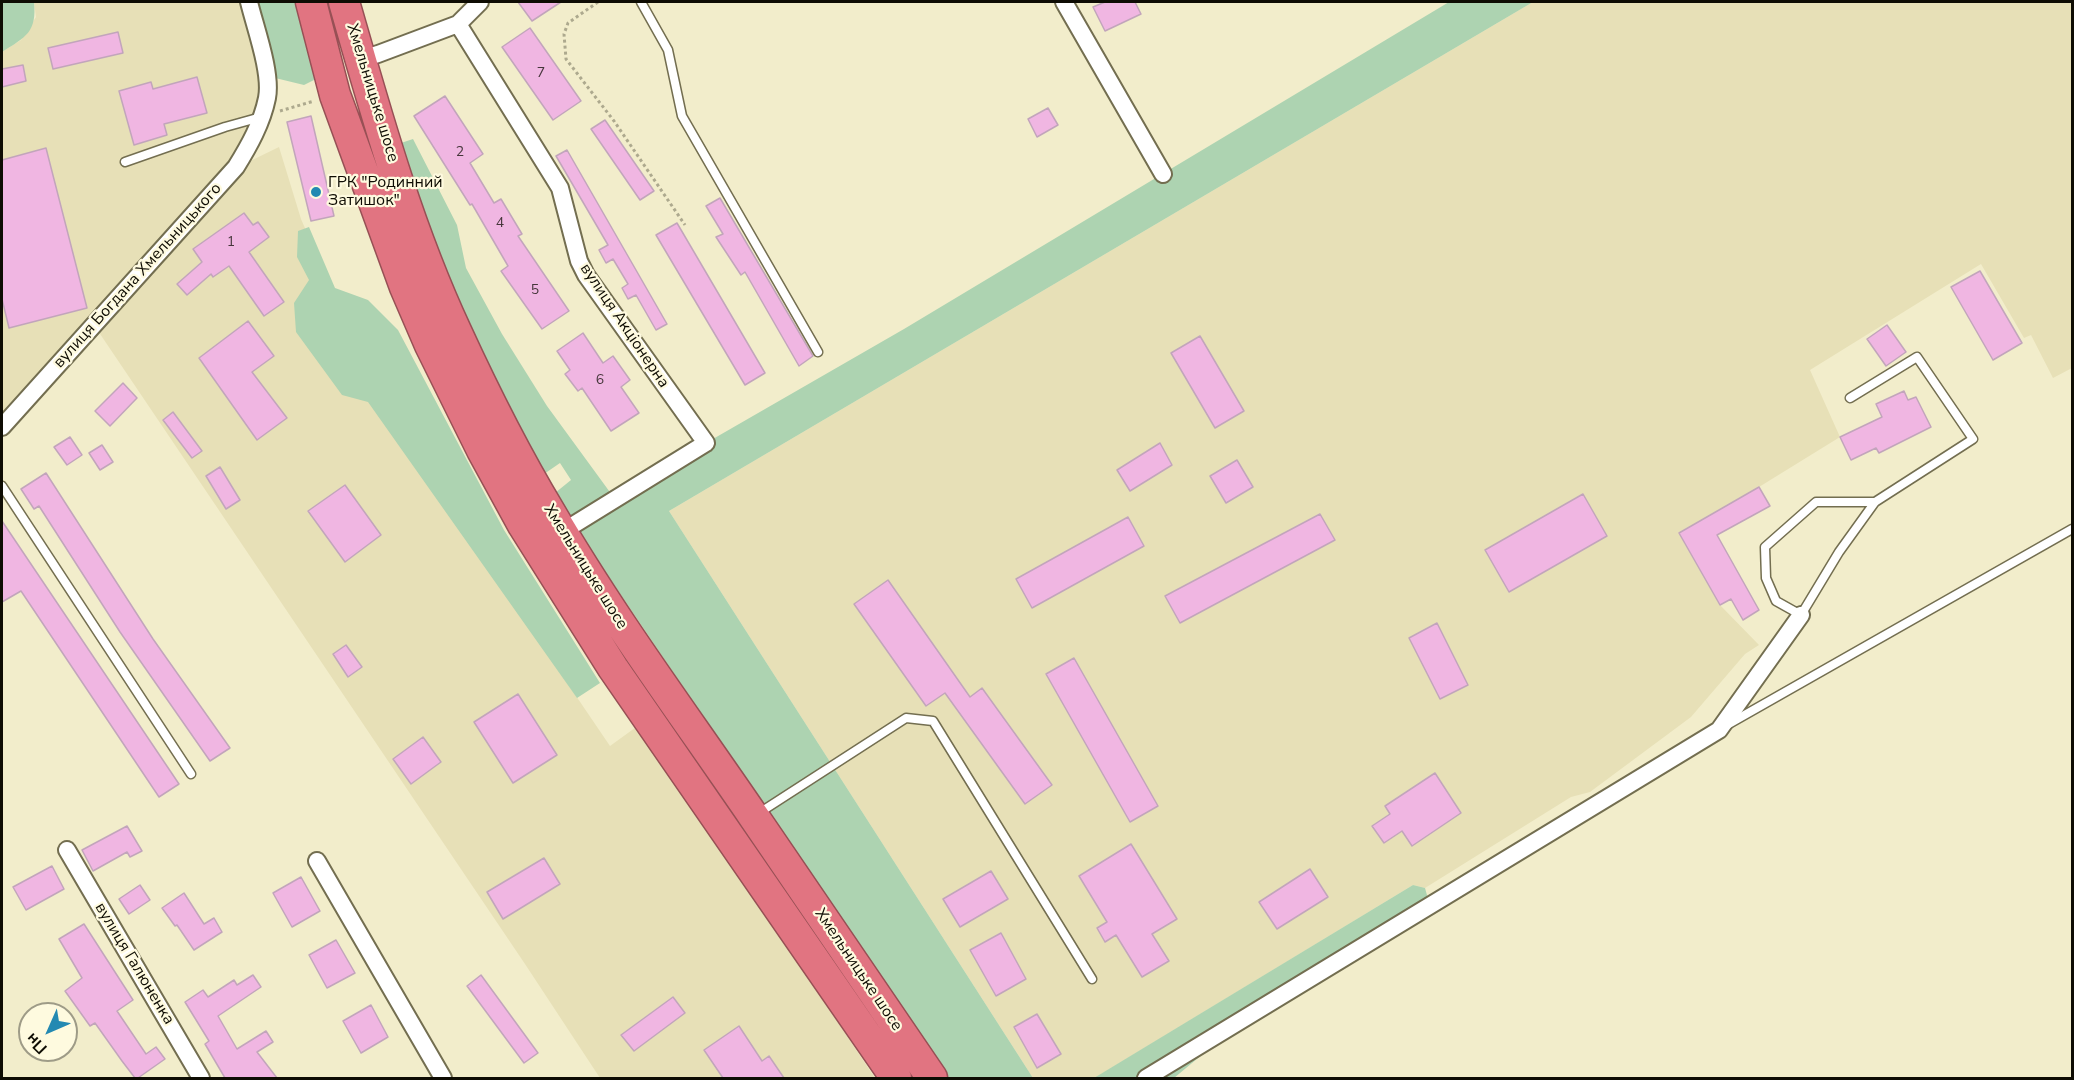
<!DOCTYPE html>
<meta charset="utf-8">
<style>
body{margin:0}
#map{position:relative;width:2074px;height:1080px;overflow:hidden;background:#f2edcb;font-family:"Nunito Sans",sans-serif}
canvas{display:block}
.frame{position:absolute;inset:0;border:3px solid #0e0c03;pointer-events:none}
.north{position:absolute;left:18px;top:1002px;width:60px;height:60px;box-sizing:border-box;background:#fefadf;border:2px solid #9e9b87;border-radius:50%;rotate:225deg;font-size:16px;font-weight:700;line-height:24px;text-align:center;color:#0e0c03}
.north::after{content:'';display:block;margin:auto;width:21px;height:27px;background:#2389b2;clip-path:polygon(50% 0,100% 100%,50% 72%,0 100%)}
</style>
<div id="map">
<canvas width="2074" height="1080"></canvas>
<div class="frame"></div>
<div class="north">Пн</div>
</div>
<script>
const c = document.querySelector('canvas').getContext('2d');
c.lineJoin = 'round';
function paint(path, color) { c.fillStyle = color; c.fill(path, 'evenodd'); }
function strokePath(path, color, width, dash) { c.strokeStyle = color; c.lineWidth = width; c.lineCap = dash ? 'butt' : 'round'; c.setLineDash(dash || []); c.stroke(path); }
function drawText(font, color, halo, rows, align = 'center') {
  c.font = font + ' "Nunito Sans",sans-serif'; c.lineWidth = 4.5; c.setLineDash([]); c.textBaseline = 'middle'; c.strokeStyle = halo; c.fillStyle = color; for (const [text, x, y, turn = 0] of rows) {
    c.save(); c.translate(x, y); c.rotate((+turn || 0) * Math.PI / 180); c.textAlign = isNaN(turn) ? turn : align; if (halo) c.strokeText(text, 0, 0); c.fillText(text, 0, 0); c.restore();
  }
}
paint(new Path2D(`
 M34,2h215l18,74 -29,91 41,-20 22,72 30,69 -21,16 300,442 29,-21 236,353h-275l-75,-114 -431,-639 -92,102v-375l19,-12 15,-23z
 M1533,2h539v366l-19,10 -22,-43 -7,3 -43,-74 -171,106 30,67 -81,50 -80,46 41,72 39,40 -14,9 -54,63 -101,75 -19,5 -146,91 -12,-3 -318,193h-62l-364,-567z`), '#e7e0b7');
paint(new Path2D(`
 M2,2h32c3,30 -8,35 -32,50z
 M249,2h51l18,76 -14,7 -37,-9z
 M1449,2h84l-864,509 364,567h-86l-374,-554 133,-81 198,-114z
 M413,139l44,86 9,43 36,66 45,72 65,89 -41,25 -16,-27 16,-13 -11,-17 -16,11 -22,-39 -80,-166 -41,-126z
 M309,227l26,61 33,12 30,30 106,200 96,153 -23,15 -209,-296 -26,-7 -46,-63 -2,-29 15,-23 -12,-23 1,-26z
 M1413,885l12,3 5,18 -179,108 -77,64h-80z`), '#add3b1');
const building = new Path2D(`
 M518,2h43l-29,19z
 M1105,2h30l6,12 -36,17 -12,-24z
 M530,28l51,73 -28,19 -51,-73z
 M118,32l5,21 -70,16 -5,-21z
 M23,65l3,16 -24,6v-18z
 M197,77l10,36 -43,11 3,11 -33,10 -15,-54 32,-9 2,7z
 M445,96l38,58 -13,9 24,40 7,-4 21,35 -4,2 51,75 -27,18 -41,-58 7,-5 -36,-62 -2,1 -56,-89z
 M1048,108l10,17 -21,12 -9,-18z
 M311,116l23,100 -23,5 -24,-99z
 M605,120l49,71 -14,9 -49,-71z
 M46,148l41,160 -78,20 -7,-29v-139z
 M567,150l100,174 -11,6 -20,-35 -8,4 -6,-11 6,-4 -15,-25 -7,4 -7,-13 9,-5 -52,-89z
 M720,198l93,158 -14,10 -54,-94 -4,3 -25,-38 7,-3 -17,-28z
 M244,213l9,12 5,-3 11,15 -20,15 35,50 -20,14 -35,-50 -16,11 -2,-3 -24,21 -10,-11 25,-22 -9,-13z
 M677,223l88,150 -20,12 -89,-150z
 M1980,271l42,72 -29,17 -42,-73z
 M248,321l26,35 -22,16 35,46 -30,22 -58,-82z
 M1887,325l19,27 -20,14 -19,-27z
 M583,333l20,30 10,-7 17,24 -9,7 18,26 -28,18 -29,-43 -4,3 -13,-17 5,-4 -13,-19z
 M1200,336l44,75 -29,17 -44,-75z
 M123,383l14,15 -27,28 -15,-15z
 M1904,391l4,9 8,-3 15,30 -52,26 -3,-5 -25,12 -11,-23 42,-20 -6,-13z
 M173,412l29,39 -10,7 -29,-38z
 M70,437l12,18 -15,10 -13,-18z
 M1160,443l12,22 -42,26 -13,-21z
 M102,445l11,17 -13,8 -11,-17z
 M1237,460l16,27 -27,16 -16,-27z
 M220,467l20,33 -14,9 -20,-33z
 M46,473l107,166 77,109 -20,13 -90,-129 -81,-126 -5,3 -13,-20z
 M345,485l36,50 -36,27 -37,-51z
 M1759,487l11,19 -53,29 42,75 -16,10 -12,-21 -11,6 -41,-72z
 M1583,494l24,42 -98,56 -24,-42z
 M1320,514l15,26 -155,83 -15,-27z
 M1128,517l16,29 -112,62 -16,-29z
 M2,521l177,263 -20,13 -138,-206 -19,11z
 M888,580l82,117 12,-9 70,97 -27,19 -80,-111 -19,13 -72,-102z
 M1437,623l31,62 -28,14 -31,-61z
 M346,645l16,22 -14,10 -15,-23z
 M1074,658l84,148 -28,16 -84,-148z
 M518,694l39,61 -44,28 -39,-61z
 M423,737l18,25 -30,22 -18,-25z
 M1435,773l26,40 -49,33 -10,-15 -18,12 -12,-17 18,-12 -5,-8z
 M127,826l15,25 -12,6 -3,-5 -34,19 -11,-21z
 M1131,844l46,75 -25,15 17,27 -27,16 -26,-42 -11,7 -8,-14 10,-6 -28,-46z
 M544,858l16,26 -57,35 -16,-27z
 M52,866l12,23 -38,21 -13,-23z
 M1310,869l18,28 -51,32 -18,-27z
 M991,871l17,28 -48,28 -17,-28z
 M301,877l19,34 -28,16 -19,-34z
 M140,885l10,15 -21,14 -10,-15z
 M184,893l20,31 10,-6 8,14 -28,18 -17,-25 -2,1 -13,-18z
 M84,924l49,76 -16,11 29,43 10,-7 9,12 -27,19h-3l-13,-17 -27,-38 -5,3 -25,-35 17,-13 -23,-39z
 M1001,933l25,46 -30,17 -26,-46z
 M336,940l19,33 -28,15 -18,-33z
 M253,975l8,12 -43,29 19,33 29,-18 7,11 -16,10 20,26h-52l-20,-34 4,-3 -24,-39 18,-12 5,7 26,-17 3,5z
 M481,975l57,78 -14,10 -57,-77z
 M673,997l12,16 -51,38 -13,-16z
 M371,1005l17,32 -27,16 -18,-32z
 M1037,1014l24,40 -24,14 -23,-41z
 M739,1026l23,35 7,-5 15,22h-61l-19,-28z`);
paint(building, '#f0b6e2');
strokePath(building, '#c2a5bb', 1.5);
const lane = new Path2D(`
 M641,2l27,48 14,66 136,236
 M125,162l100,-35 36,-10
 M1850,398l67,-41 56,82 -98,63 -36,50 -38,63 -25,-14 -10,-23 -1,-31 51,-45h59
 M2,486l189,288
 M1727,725l345,-196
 M759,813l147,-95 27,3 159,258`);
const street = new Path2D(`
 M1064,2l99,172
 M458,24l102,164 19,73 7,14 120,168 -144,89
 M361,59l17,-5 80,-30 22,-22
 M2,427l234,-260c13,-21 26,-44 31,-69 5,-25 -12,-71 -18,-96
 M67,850l134,228
 M317,861l126,217
 M1146,1078l573,-348 82,-115`);
const highway = new Path2D(`
 M311,2l24,93 70,192 25,58 52,105 41,75 90,143 283,410
 M344,2c32,111 63,224 112,329 28,61 59,123 94,181 62,106 135,204 204,305 59,87 118,174 178,261`);
strokePath(lane, '#736e50', 11);
strokePath(street, '#736e50', 20);
strokePath(highway, '#975055', 33);
strokePath(new Path2D(`
 M598,2l-30,21 -4,11 2,25 48,62 71,104
 M280,111l34,-10`), '#ada98e', 3, [3, 3]);
strokePath(lane, '#fff', 8);
strokePath(street, '#fff', 16);
strokePath(highway, '#e17481', 30);
for (const [x, y, r, color] of [
 [316,192,6,"#2389b2"]
]) { const dot = new Path2D(); dot.arc(x, y, r, 0, 2 * Math.PI); c.fillStyle = color; c.fill(dot); strokePath(dot, '#fefadf', 2); }
drawText('14px', '#46363b', null, [
 ["7",541,74],
 ["2",460,153],
 ["4",500,224],
 ["1",231,243],
 ["5",535,291],
 ["6",600,381]
]);
drawText('16px', '#0e0c03', '#fefadf', [
 ["Хмельницьке шосе",372,93,73],
 ["вулиця Богдана Хмельницького",138,276,-48],
 ["вулиця Акціонерна",624,326,56],
 ["Хмельницьке шосе",585,567,58],
 ["вулиця Галюненка",134,964,59],
 ["Хмельницьке шосе",858,970,56]
]);
drawText('16px', '#0e0c03', '#fefadf', [
 ["ГРК \"Родинний",328,183],
 ["Затишок\"",328,201]
], 'left');
</script>
